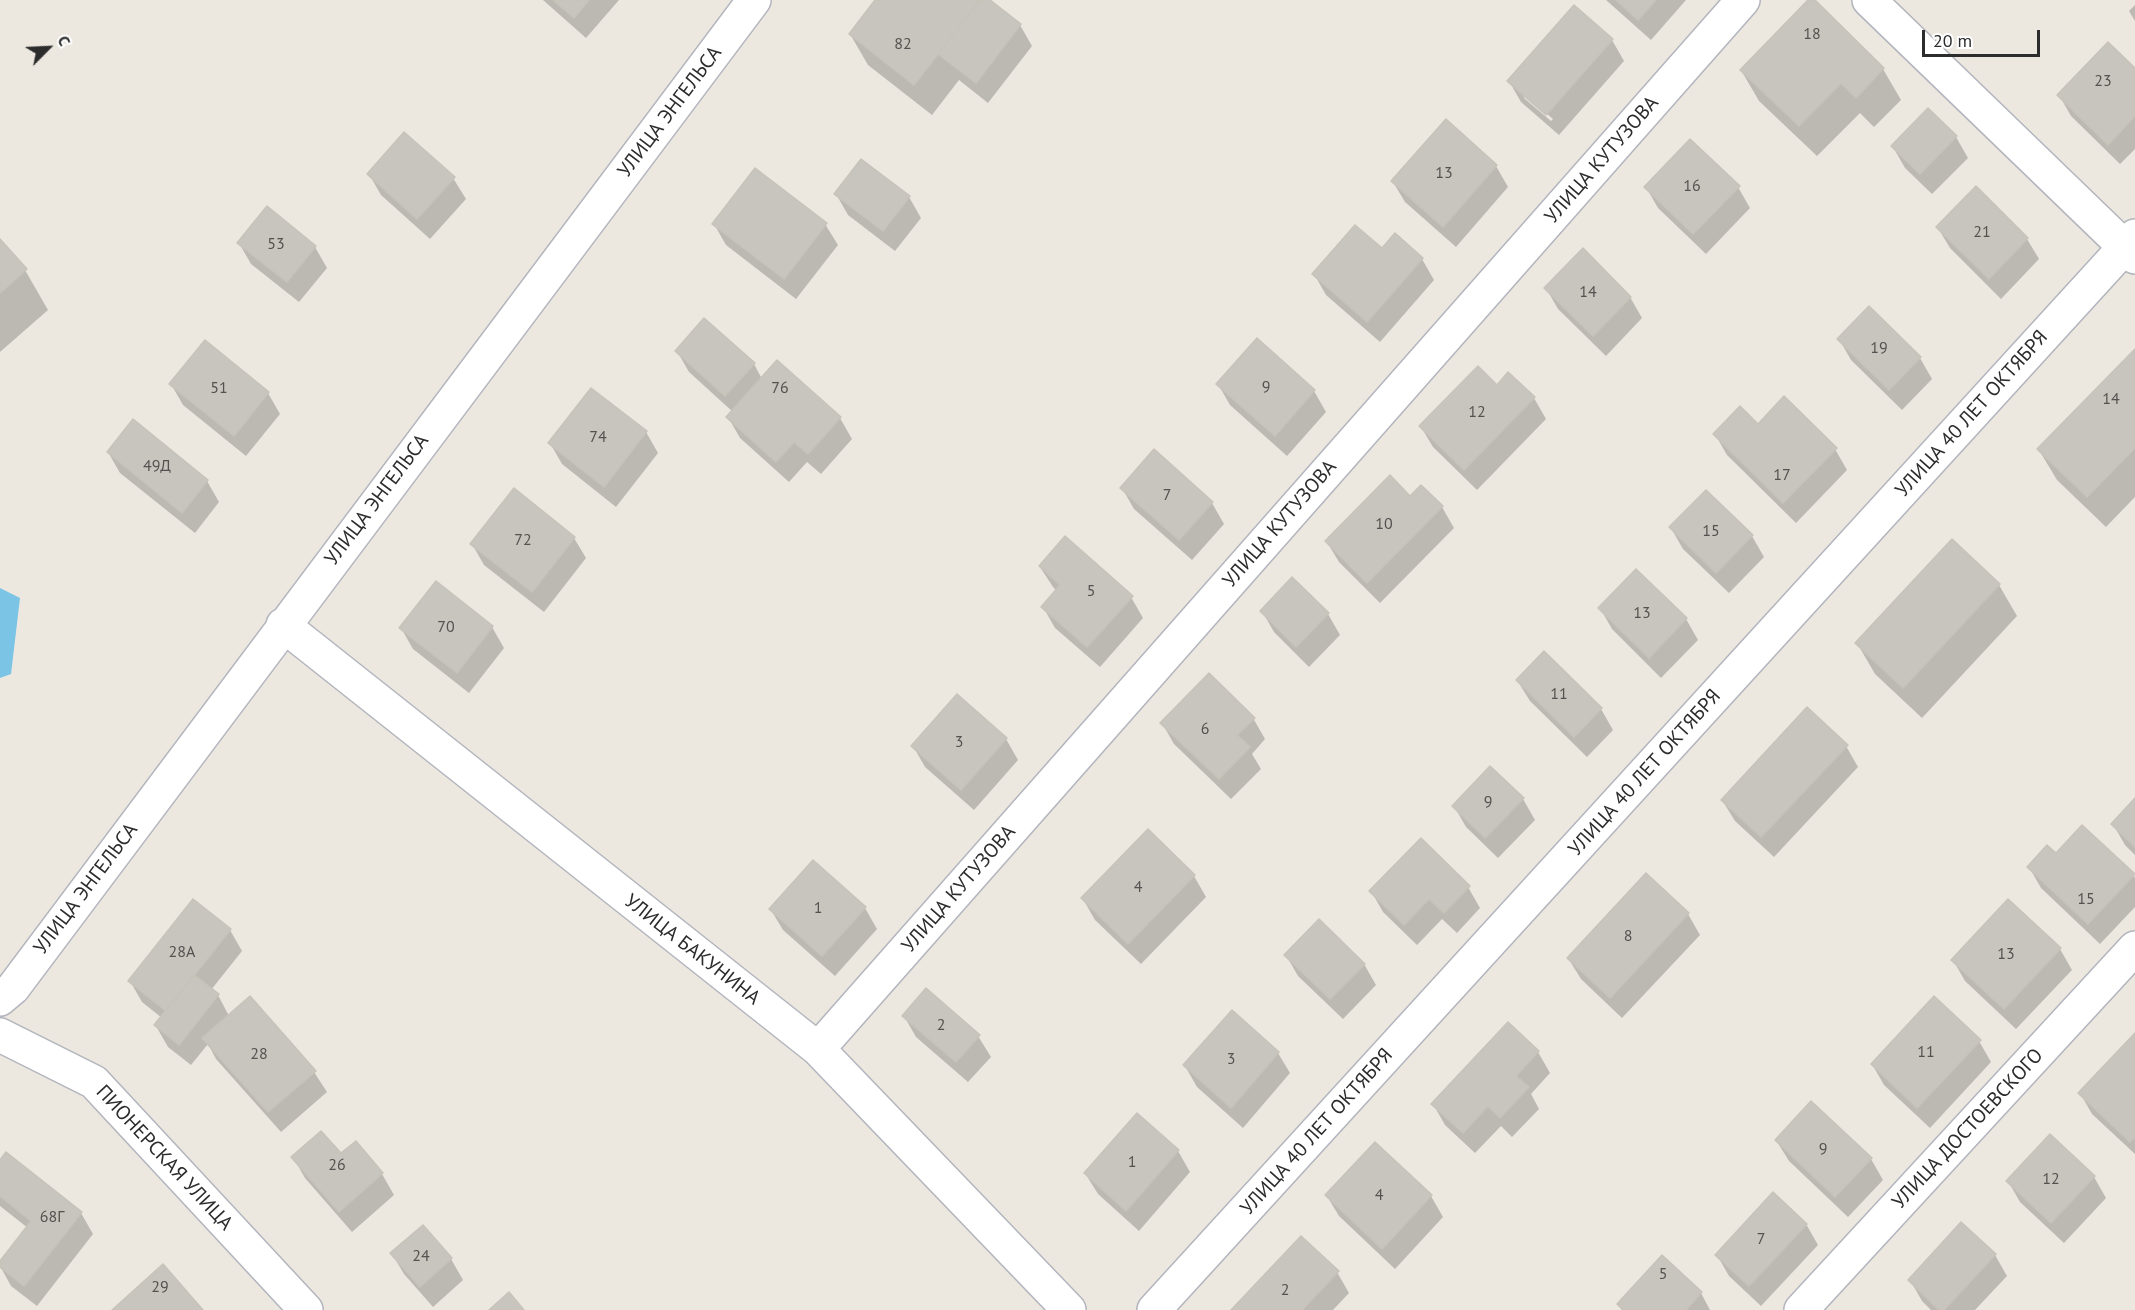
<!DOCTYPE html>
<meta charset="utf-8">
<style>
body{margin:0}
#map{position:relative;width:2135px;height:1310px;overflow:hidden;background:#ece7df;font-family:"PT Sans",sans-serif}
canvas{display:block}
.north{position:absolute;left:18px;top:18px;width:60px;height:60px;-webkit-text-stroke:4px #fff;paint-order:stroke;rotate:66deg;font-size:16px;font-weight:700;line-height:24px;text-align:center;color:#2c2c2c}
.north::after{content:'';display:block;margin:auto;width:21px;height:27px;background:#2c2c2c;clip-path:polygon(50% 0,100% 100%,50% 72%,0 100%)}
.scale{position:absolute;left:1922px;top:30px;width:118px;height:27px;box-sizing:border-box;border:3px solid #2c2c2c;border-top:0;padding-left:8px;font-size:18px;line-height:21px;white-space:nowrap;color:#2c2c2c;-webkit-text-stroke:4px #fff;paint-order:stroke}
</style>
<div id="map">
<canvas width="2135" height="1310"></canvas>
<div class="north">С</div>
<div class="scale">20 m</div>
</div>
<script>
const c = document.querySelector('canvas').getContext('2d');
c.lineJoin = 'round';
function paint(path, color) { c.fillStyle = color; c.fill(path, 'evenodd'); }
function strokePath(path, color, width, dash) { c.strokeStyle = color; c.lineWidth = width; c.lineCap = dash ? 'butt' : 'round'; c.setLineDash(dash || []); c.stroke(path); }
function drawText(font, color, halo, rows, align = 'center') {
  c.font = font + ' "PT Sans",sans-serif'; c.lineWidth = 4.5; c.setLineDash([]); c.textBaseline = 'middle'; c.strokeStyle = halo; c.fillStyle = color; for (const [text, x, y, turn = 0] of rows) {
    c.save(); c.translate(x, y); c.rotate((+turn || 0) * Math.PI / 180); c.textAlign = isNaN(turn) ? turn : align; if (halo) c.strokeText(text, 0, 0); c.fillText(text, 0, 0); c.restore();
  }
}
paint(new Path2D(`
 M0,588l20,10 -9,76 -11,4z`), '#7bc4e6');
paint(new Path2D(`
 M543,0h76l-33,38z
 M877,0h111l32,25 12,21 -44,57 -29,-23 -27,35 -64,-50 -18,-31z
 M1606,0h80l-35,40z
 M1810,0h2l71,69 18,31 -27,27 -14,-14 -43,43 -58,-55 -18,-31z
 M2135,5v16l-6,-10z
 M1574,7l38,33 12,21 -65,74 -38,-33 -12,-21zM1524,94l29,25 -2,2 -27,-23z
 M2135,70v79l-15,15 -49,-48 -12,-21z
 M1956,137l12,21 -36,36 -27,-26 -12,-21z
 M1496,166l12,21 -52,60 -51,-45 -12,-20z
 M369,174l84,4 13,21 -36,40 -49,-44z
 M1646,187h92l12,21 -44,46 -48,-46z
 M836,194l73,3 12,21 -26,33 -47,-36z
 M714,224h111l13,21 -42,54 -70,-54z
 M1938,228l89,11 12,20 -38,40 -51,-51z
 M0,241l25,29 23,40 -48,42z
 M239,243l76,4 12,21 -28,34 -48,-38z
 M1382,250l40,9 12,21 -54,62 -54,-47 -12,-21z
 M1546,288l84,9 12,21 -36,38 -48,-47z
 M1869,308l51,50 12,21 -30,31 -51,-50 -12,-21z
 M677,351l77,13 8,15 78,39 12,21 -31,35 -14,-12 -18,20 -49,-44 -12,-21 5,-5 -44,-40z
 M2135,351v146l-29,30 -49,-47 -18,-30z
 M1509,374l25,24 12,21 -69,71 -44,-43 -12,-20 76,-40z
 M171,384l97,9 12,21 -34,42 -63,-51z
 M1218,384l96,7 12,21 -39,44 -57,-51z
 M591,390l55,42 12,21 -42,54 -54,-43 -12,-21z
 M1758,426l77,23 12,21 -51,53 -69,-68 -12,-21z
 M108,452l99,29 12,21 -24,31 -75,-60z
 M1122,488l90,15 12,21 -32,36 -58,-51z
 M1410,498l32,9 12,21 -74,75 -41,-41 -12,-20z
 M1671,528l81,8 12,21 -35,36 -46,-44z
 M574,538l12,20 -42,54 -60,-47 -12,-21z
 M1952,541l47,44 18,31 -95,102 -47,-44 -18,-31z
 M1040,567l91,30 12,21 -43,49 -45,-39 -12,-21 14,-16 -4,-4z
 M1636,571l50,48 12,21 -37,38 -49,-49 -12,-21z
 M1262,611l66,3 12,21 -31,32 -35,-35z
 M492,627l12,21 -35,45 -56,-44 -12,-21z
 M1517,680l84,29 12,21 -26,27 -57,-56z
 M1253,718l12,21 -13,15 9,15 -30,30 -57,-55 -12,-21z
 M1006,739l12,21 -44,50 -49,-43 -12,-21z
 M1846,746l12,21 -84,90 -39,-36 -13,-21z
 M1523,799l12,21 -37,38 -32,-31 -12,-21z
 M2135,800v55l-10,-10 -12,-21z
 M2057,855l76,20 2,3v29l-35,37 -59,-56 -12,-21z
 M1194,876l12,21 -65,67 -46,-44 -12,-21z
 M1468,887l12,21 -23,25 -15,-14 -25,26 -34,-33 -12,-21z
 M865,908l12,21 -42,47 -52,-46 -12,-20z
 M1688,914l12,21 -78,83 -41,-39 -13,-21z
 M230,930l12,21 -31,39 7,5 11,21 85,56 13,20 -46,40 -65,-73 -8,-15 -17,21 -23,-18 -12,-21 6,-8 -20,-16 -12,-21z
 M2060,949l12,21 -56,59 -51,-48 -12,-21z
 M1286,955l78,9 12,21 -33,34 -45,-43z
 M904,1016l74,20 13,21 -23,25 -52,-45z
 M1508,1024l30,28 12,21 -19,21 8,15 -27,28 -11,-11 -26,27 -30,-28 -12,-21z
 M2135,1035v119l-43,-40 -12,-21z
 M1979,1041l12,21 -61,66 -46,-43 -12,-21z
 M1278,1053l12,20 -47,55 -46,-41 -12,-21z
 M1137,1115l41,36 12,21 -51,59 -41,-37 -13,-21z
 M2050,1136l44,41 12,21 -42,45 -44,-41 -12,-21z
 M1776,1140l95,19 12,21 -35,37 -59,-56z
 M1375,1144l56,52 12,21 -48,52 -56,-53 -12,-20z
 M341,1155l41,19 12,21 -42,37 -47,-54 -12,-21z
 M0,1162l81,51 12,21 -56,72 -26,-20 -11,-20v-3l28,-35 -28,-22z
 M1806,1224l12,21 -57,61 -32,-30 -12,-21z
 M423,1227l28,32 12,21 -30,27 -29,-33 -12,-20z
 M1995,1255l12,21 -32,34h-44l-9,-9 -12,-21z
 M1337,1272l12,21 -16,17h-99z
 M1701,1293l9,17h-88l-4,-6z`), '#0003');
const building = new Path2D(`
 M553,0h36l-15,18z
 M875,0h105l-66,85 -65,-51z
 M980,0h10l31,24 -45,59 -38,-29z
 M1616,0h40l-18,20z
 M1808,0h7l69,68 -28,30 -15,-15 -42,43 -59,-56z
 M1574,5l39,34 -67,76 -39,-34z
 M2108,42l27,26v48l-27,29 -51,-50z
 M1928,108l29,28 -37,38 -29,-28z
 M1446,119l51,46 -54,62 -52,-46z
 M404,132l51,45 -38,42 -50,-45z
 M1690,139l50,47 -47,48 -49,-47z
 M861,159l49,37 -27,35 -49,-37z
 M755,168l72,55 -43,56 -72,-55z
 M1976,186l52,52 -39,41 -53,-52z
 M267,206l49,40 -29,36 -50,-39z
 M1355,225l27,23 13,-15 28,25 -56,64 -55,-48z
 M0,239l27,30 -27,24z
 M1583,248l48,49 -38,39 -49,-48z
 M1869,306l52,51 -32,33 -52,-51z
 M704,318l51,45 -30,33 -50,-45z
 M1257,338l58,52 -40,46 -59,-52z
 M205,340l64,52 -35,44 -65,-52z
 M2135,349v99l-48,49 -50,-48z
 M777,360l64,57 -33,37 -14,-12 -18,20 -50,-45z
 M1478,366l19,19 11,-13 27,25 -71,73 -45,-44z
 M591,388l56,43 -43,56 -56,-44z
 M1784,396l53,52 -54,55 -70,-69 27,-28 18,18z
 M133,419l75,61 -26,33 -75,-61z
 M1154,449l59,53 -34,38 -59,-52z
 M1390,475l20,21 11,-11 22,21 -76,77 -42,-42z
 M514,488l61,49 -43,55 -62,-48z
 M1706,490l47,45 -37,38 -47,-46z
 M1065,536l68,60 -46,51 -46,-40 19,-22 -21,-19z
 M1952,539l48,45 -97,104 -48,-45z
 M1636,569l51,49 -38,40 -51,-50z
 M1292,577l37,36 -33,34 -36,-36z
 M436,581l57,45 -36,47 -58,-45z
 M1544,651l58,57 -28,29 -58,-57z
 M1209,673l46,45 -18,17 13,12 -31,32 -59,-56z
 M957,694l50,44 -46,52 -50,-44z
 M1807,707l41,38 -87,92 -40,-37z
 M1490,766l34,32 -39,40 -33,-32z
 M2135,798v49l-24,-23z
 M2082,825l53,49 -47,50 -61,-57 20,-22 9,8z
 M1148,829l47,46 -67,69 -47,-46z
 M1421,838l49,48 -26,27 -15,-14 -25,26 -35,-34z
 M813,860l53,47 -44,49 -53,-47z
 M1646,873l43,40 -79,85 -43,-40z
 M193,899l38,30 -65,82 -38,-30z
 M2008,899l53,49 -57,61 -53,-49z
 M1319,919l46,45 -35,35 -46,-44z
 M194,975l25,19 -40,51 -25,-20z
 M926,988l54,47 -24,27 -54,-46z
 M250,996l66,75 -48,41 -66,-74z
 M1934,996l47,44 -64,68 -46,-44z
 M1232,1010l47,42 -48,56 -48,-43z
 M1508,1022l31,29 -23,25 13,11 -29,31 -12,-12 -25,27 -32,-29z
 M2135,1033v104l-5,5 -52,-49z
 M1811,1101l61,57 -37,39 -60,-57z
 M1137,1113l42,37 -53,61 -42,-38z
 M321,1131l20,22 15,-12 27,32 -44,39 -48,-55z
 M2050,1134l45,42 -44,47 -45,-42z
 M1375,1142l57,53 -50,54 -57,-54z
 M6,1152l76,60 -58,74 -24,-19v-6l31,-40 -31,-25v-36z
 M1773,1192l34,32 -58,62 -34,-31z
 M1961,1222l35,32 -52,56h-5l-31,-30z
 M423,1225l29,33 -32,29 -30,-34z
 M1301,1236l38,35 -37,39h-71z
 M1662,1255l40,37 -16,18h-63l-6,-6z
 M163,1264l40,46h-91z
 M509,1292l15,18h-35z`);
paint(building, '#c8c5be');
strokePath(building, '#c8c3b9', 1.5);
const street = new Path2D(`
 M1869,0l266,257
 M283,625l535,424 251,261
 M0,999l13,-11 741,-988
 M0,1035l94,47 212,228
 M818,1049l925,-1049
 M1154,1310l981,-1074
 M1801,1310l334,-362`);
strokePath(street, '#b3b5be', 36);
strokePath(street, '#fff', 33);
drawText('16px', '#535250', null, [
 ["18",1812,34],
 ["82",903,44],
 ["23",2103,81],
 ["13",1444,173],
 ["16",1692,186],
 ["21",1982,232],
 ["53",276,244],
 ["14",1588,292],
 ["19",1879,348],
 ["9",1266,387],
 ["51",219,388],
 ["76",780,388],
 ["14",2111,399],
 ["12",1477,412],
 ["74",598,437],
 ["49Д",157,466],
 ["17",1782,475],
 ["7",1167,495],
 ["10",1384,524],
 ["15",1711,531],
 ["72",523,540],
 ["5",1091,591],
 ["13",1642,613],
 ["70",446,627],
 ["11",1559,694],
 ["6",1205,729],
 ["3",959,742],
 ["9",1488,802],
 ["4",1138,887],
 ["15",2086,899],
 ["1",818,908],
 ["8",1628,936],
 ["28А",182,952],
 ["13",2006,954],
 ["2",941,1025],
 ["11",1926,1052],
 ["28",259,1054],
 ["3",1231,1059],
 ["9",1823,1149],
 ["1",1132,1162],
 ["26",337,1165],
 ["12",2051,1179],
 ["4",1379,1195],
 ["68Г",52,1217],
 ["7",1761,1239],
 ["24",421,1256],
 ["5",1663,1274],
 ["29",160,1287],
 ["2",1285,1290]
]);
drawText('20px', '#2c2c2c', '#fff', [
 ["УЛИЦА ЭНГЕЛЬСА",670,112,-53],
 ["УЛИЦА КУТУЗОВА",1602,160,-49],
 ["УЛИЦА 40 ЛЕТ ОКТЯБРЯ",1972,414,-48],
 ["УЛИЦА ЭНГЕЛЬСА",377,500,-53],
 ["УЛИЦА КУТУЗОВА",1280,524,-49],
 ["УЛИЦА 40 ЛЕТ ОКТЯБРЯ",1645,773,-48],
 ["УЛИЦА ЭНГЕЛЬСА",86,889,-53],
 ["УЛИЦА КУТУЗОВА",959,889,-49],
 ["УЛИЦА БАКУНИНА",692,950,38],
 ["УЛИЦА ДОСТОЕВСКОГО",1968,1129,-47],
 ["УЛИЦА 40 ЛЕТ ОКТЯБРЯ",1317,1132,-48],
 ["ПИОНЕРСКАЯ УЛИЦА",164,1158,47]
]);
</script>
